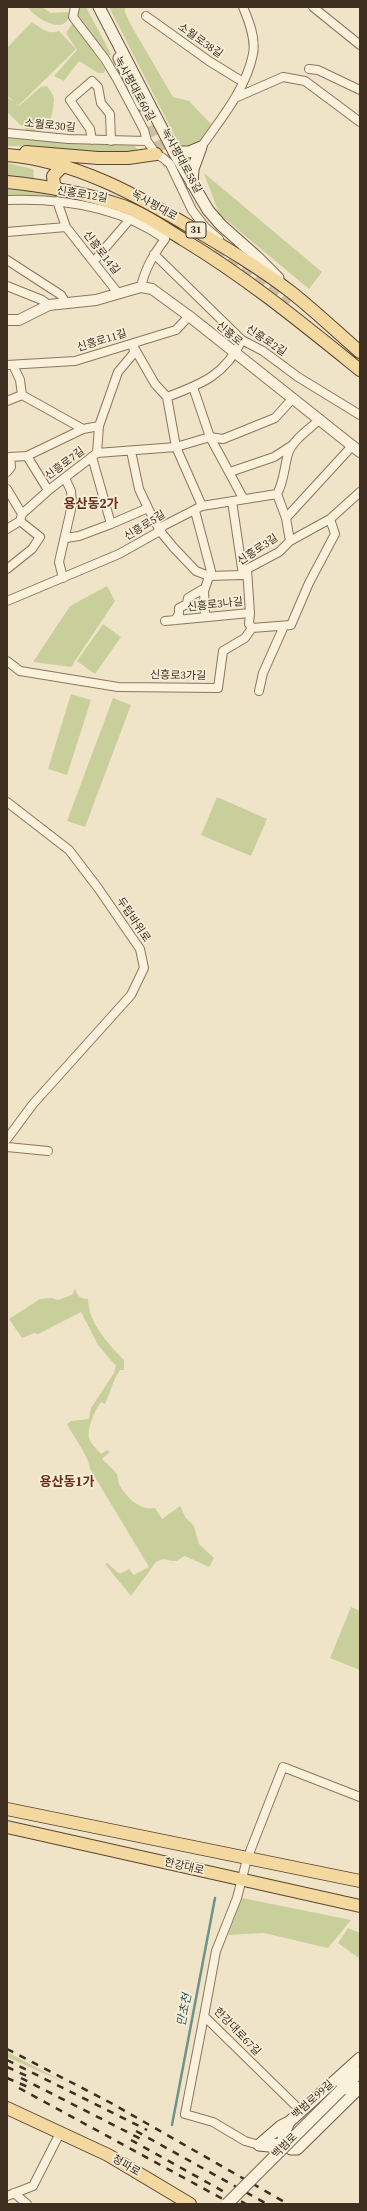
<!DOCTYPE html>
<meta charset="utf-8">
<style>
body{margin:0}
#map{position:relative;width:367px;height:2211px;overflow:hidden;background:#f0e4c8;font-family:"Source Serif 4",serif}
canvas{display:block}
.frame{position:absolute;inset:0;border:8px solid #3d2e20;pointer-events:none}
</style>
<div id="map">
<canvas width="367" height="2211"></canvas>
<div class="frame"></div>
</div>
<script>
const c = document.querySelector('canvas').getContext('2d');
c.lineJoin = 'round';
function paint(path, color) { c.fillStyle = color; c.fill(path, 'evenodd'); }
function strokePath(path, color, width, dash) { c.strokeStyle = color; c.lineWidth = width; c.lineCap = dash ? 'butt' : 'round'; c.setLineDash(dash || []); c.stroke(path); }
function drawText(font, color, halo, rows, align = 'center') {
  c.font = font + ' "Source Serif 4","Noto Sans KR",serif'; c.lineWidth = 3.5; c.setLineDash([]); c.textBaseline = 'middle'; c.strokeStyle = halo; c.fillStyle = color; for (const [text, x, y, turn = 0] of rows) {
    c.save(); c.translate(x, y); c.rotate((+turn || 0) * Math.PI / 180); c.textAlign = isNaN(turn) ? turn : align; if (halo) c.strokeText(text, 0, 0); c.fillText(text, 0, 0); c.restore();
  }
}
paint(new Path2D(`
 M28,7h14l9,6 15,-1 4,1c-3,24 -35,6 -42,-6z
 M72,7h17l-2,2 24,45 -2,2h-3l-18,-22z
 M109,7h16v5l6,13 42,72 16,4 22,23 -4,6 1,3 -9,11 -15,5 -5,-5z
 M32,22c9,6 16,13 27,9l17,18 -58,57 -11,-11v-47z
 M72,24l3,1 30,44 -1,4h-6l-19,-12 -15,20 -10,-5 23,-26 -11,-17z
 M47,86c2,3 7,9 7,13 -1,13 -3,34 -20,33 -9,0 -20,-14 -27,-20v-15l12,9 22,-19z
 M7,138l128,8 3,5 -2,2c-43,2 -86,-7 -129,-7z
 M7,163l26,6 1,8 -3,3 -24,-2z
 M204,173l118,99 -13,17 -90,-75z
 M7,190l37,1 54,13 -91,-7z
 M107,586l8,15 -44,66 -38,-5 37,-56z
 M103,624l18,13 -26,37 -18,-13z
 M71,694l20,6 -24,75 -19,-6z
 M113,698l18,7 -46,122 -18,-6z
 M217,797l50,22 -16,37 -50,-21z
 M75,1289c2,7 6,10 13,10 0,23 21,46 36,61v10h-4c-8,12 -9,21 -15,34l-4,-2c-6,8 -14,25 -12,36 2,6 8,11 12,16l6,-4 3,2 -8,7c5,5 12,10 15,16 1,2 1,6 2,9 7,13 21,27 36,24l7,11 18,-13 6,12 8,8 5,18 15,14 -5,9 -24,-11c-3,1 -6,4 -9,5 -8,1 -10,-5 -20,1l-25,34 -26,-32 2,-1 13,11 9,-5 5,6 15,-8 -59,-98c-1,-13 -16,-31 -23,-45l4,-3 18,-2 2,-11 23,-35 2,-7 -18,-21 -17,-33 -43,22 -4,-1 -12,5 -13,-19 31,-20 11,-1 7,2 14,-5z
 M351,1607l9,4v59l-30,-12z
 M242,1898l109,22 -23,28 -64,-15 -36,2z
 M348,1928l12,5v26l-22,-16z
 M7,2052l59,31 -59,-26z`), '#c9cf9b');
strokePath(new Path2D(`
 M172,2125l43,-227`), '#6f938a', 2.5);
strokePath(new Path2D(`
 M152,125l18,42
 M217,247l71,58`), '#ccc0a6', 11, [11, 5.5]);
const minor = new Path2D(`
 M75,7l-2,10 32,42 12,20 27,51 3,11 9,13 7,4 7,6 22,46 13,17 14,12
 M313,7l47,38
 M146,16l63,45 34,21
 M309,69l9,1 42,20
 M235,98l48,-21 22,4 55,41
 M7,133l61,6 79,2
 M92,140l-2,-11 -20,-29 22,-19 6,6 3,16 9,11 1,27
 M201,147c20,-28 45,-58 52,-93 3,-15 -4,-33 -10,-47
 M7,200c55,-2 112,6 158,39 -11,15 -20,29 -24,48
 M57,201l9,26 52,66
 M7,232l59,-5
 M154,254l88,86 21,11 35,26 62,38
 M7,260l54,35 5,8
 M94,261l37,-43
 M7,286l35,14 7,5
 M132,344l23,40 12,13 9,50 26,59
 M7,365l68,-4 101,-31 13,-14
 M13,365l7,15 2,15
 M193,387l17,50 33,61
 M167,397c35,-13 58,-22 75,-57
 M7,401l15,-6 61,34
 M131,451l8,38 9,19 12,23 14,17 22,23 13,5 34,-1 4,-6 32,-17 11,-11 40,-22 30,-27
 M97,453l2,-27 19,-54 16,-19 -1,-7
 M27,456l21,34
 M7,472l4,-5 -1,-10 17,-1 56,-27 16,-3
 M230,472l44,-15 17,-11
 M7,489l15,25
 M232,501l11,74
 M195,511l16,60 -7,20 1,26
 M286,518l67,-73
 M111,524l37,-16
 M7,529l13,-8 2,-7 28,-25 47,-36 79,-6 34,-10 13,2 52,-21 18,-20
 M66,538l13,-2 32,-12 -19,-67
 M290,541l-4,-23 -9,-24c7,-12 7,-26 11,-40 4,-14 22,-25 32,-35
 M7,569l25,-20 8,-12 -20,-16
 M63,578l-4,-16 13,-57 -1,-14 -6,-13
 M7,601l112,-47 41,-23 3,-5 39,-20 75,-12
 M250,613l-1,11 3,4
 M175,620l4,-6v-6l8,-4 1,-6 17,-10
 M165,621l85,-8 -3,-44
 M7,661l13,10 98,16 100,1 5,-37 22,-13 7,-10 39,-3 18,-42 26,-49 -5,-15
 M259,691l4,-18 21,-47
 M7,802l62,48 29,38 42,61 4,19 -13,27 -98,109 -26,35
 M7,1147l41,4
 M204,2016l-19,98 28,8 32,19 14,4
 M301,2111l-97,-95 12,-65 21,-53 10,-39 36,-92 77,30
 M14,2193l13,11
 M7,2196l26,-10 27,-53`);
const tertiary = new Path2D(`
 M7,320h12l30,-15 47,-5 45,-13 11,2 37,27 171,136`);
const secondary = new Path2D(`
 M99,7l75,145 34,58 13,15 35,31 22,22
 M119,58l23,47
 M174,152h15l12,-5 -8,22 -1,15
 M360,2058l-71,64 -6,14 3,10 5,3h6l63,-62
 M341,2090l19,-18
 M259,2145l22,-19 8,-4
 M259,2145l10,1 15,-3`);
const primary = new Path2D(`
 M26,152l72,6h30l28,-4
 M7,155c68,6 128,39 185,73 34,20 68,40 99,64 24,19 46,40 69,60
 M7,182c40,4 78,11 116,24 22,8 41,22 61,34 63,38 119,84 176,130
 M58,189l-4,-4 -1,-9 10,-10
 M7,1809l353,72
 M7,1827l353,79
 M7,2108l101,47 82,49`);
strokePath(minor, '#8d765c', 10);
strokePath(tertiary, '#8d765c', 12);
strokePath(secondary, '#6f573f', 13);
strokePath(primary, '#5b4430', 14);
strokePath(minor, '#faf1dc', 8);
strokePath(tertiary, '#faf1dc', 10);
strokePath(secondary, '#faf1dc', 11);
strokePath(primary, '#f3d9a0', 12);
strokePath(new Path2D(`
 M7,2049l104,54 177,101
 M7,2060l140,70
 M7,2067l22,10
 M7,2078l21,9
 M21,2078l120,61
 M19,2088l213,116
 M136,2131l131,73
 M131,2140l115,64`), '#3d2e20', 2.5, [7, 7]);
const secondaryBridge = new Path2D(`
 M227,2204l114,-114`);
strokePath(secondaryBridge, '#6f573f', 13, []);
strokePath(secondaryBridge, '#faf1dc', 11);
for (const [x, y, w] of [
 [196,230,20]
]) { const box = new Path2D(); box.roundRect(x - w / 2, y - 8, w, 16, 3); c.fillStyle = '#f7eed8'; c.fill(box); strokePath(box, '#3d2e20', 1); }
drawText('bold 10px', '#3d2e20', null, [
 ["31",196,230]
]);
drawText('11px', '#3d2e20', '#f7eed8', [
 ["소월로38길",200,41,35],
 ["녹사평대로60길",134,89,61],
 ["소월로30길",50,126,5],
 ["녹사평대로58길",181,161,61],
 ["신흥로12길",82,195,9],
 ["녹사평대로",154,206,29],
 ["신흥로14길",101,253,52],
 ["신흥로",229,334,40],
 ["신흥로11길",102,341,-17],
 ["신흥로2길",266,341,34],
 ["신흥로7길",65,464,-37],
 ["신흥로5길",145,526,-32],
 ["신흥로3길",258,550,-34],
 ["신흥로3나길",215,605,-6],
 ["신흥로3가길",178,676,1],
 ["두텁바위로",133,920,56],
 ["한강대로",184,1867,13],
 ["한강대로67길",237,2032,46],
 ["백범로99길",313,2100,-42],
 ["백범로",285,2146,-45],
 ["청파로",126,2166,30]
]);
drawText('italic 12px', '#2f5d5a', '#f7eed8', [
 ["만초천",185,2010,-79]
]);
drawText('bold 13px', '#6b2e1e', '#f7eed8', [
 ["용산동2가",91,505],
 ["용산동1가",67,1483]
]);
</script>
